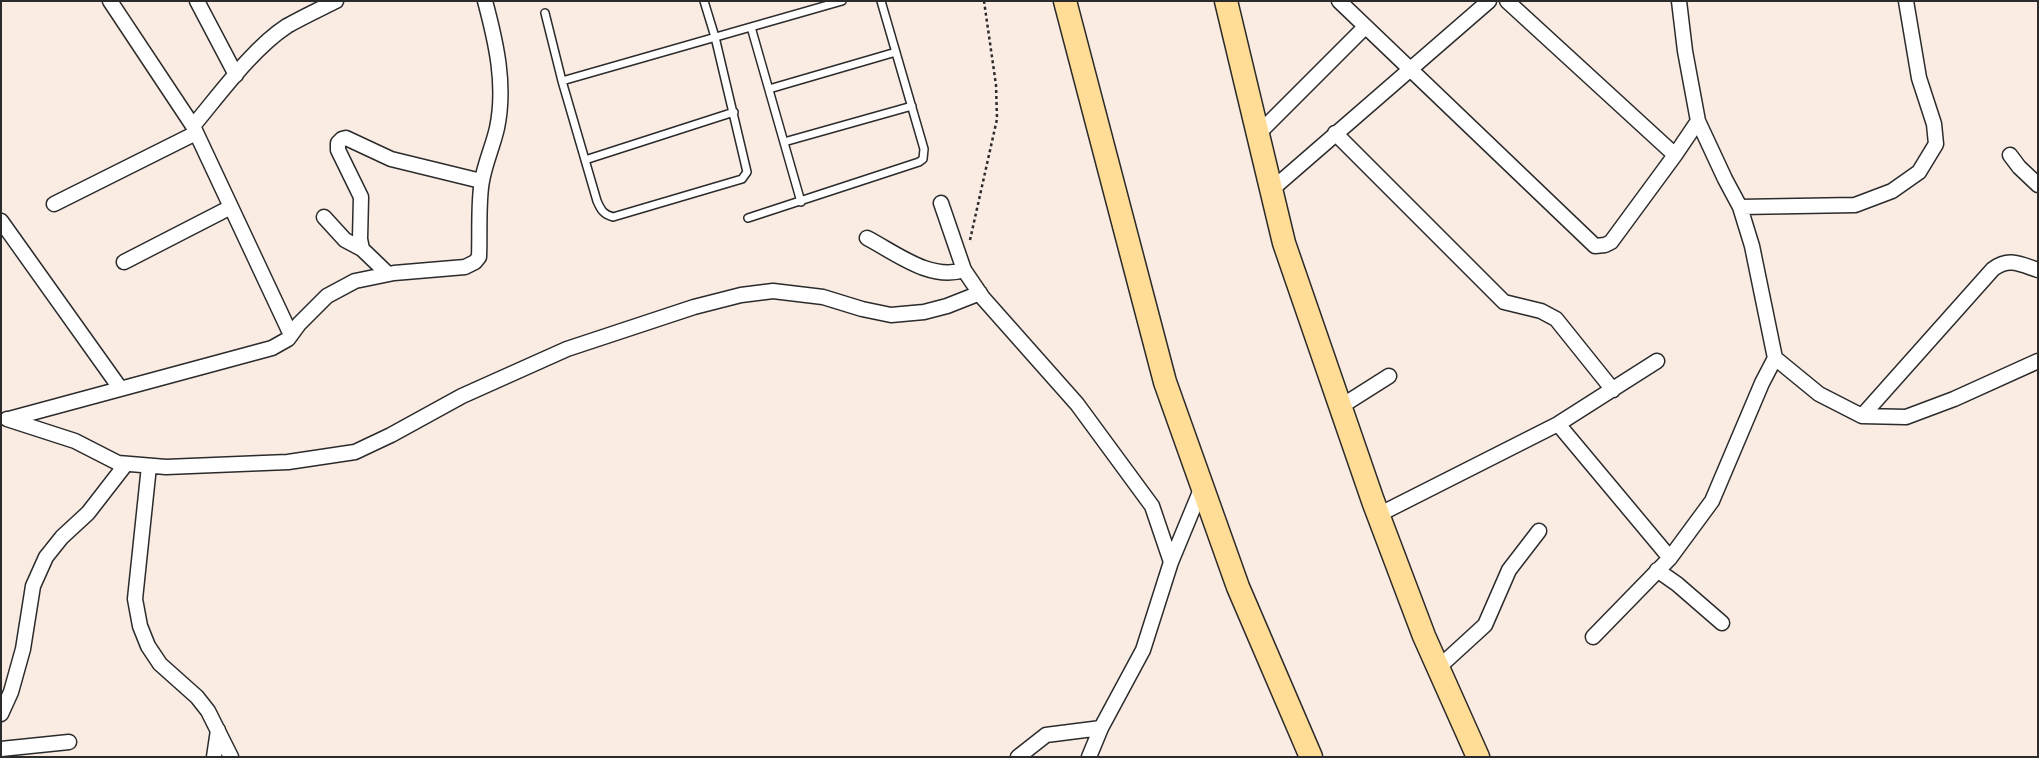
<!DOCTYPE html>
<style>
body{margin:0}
#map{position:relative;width:2039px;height:758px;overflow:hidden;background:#faebe3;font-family:"Architects Daughter",sans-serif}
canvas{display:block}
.frame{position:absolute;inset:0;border:2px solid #2b2b2b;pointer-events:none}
</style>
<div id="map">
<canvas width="2039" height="758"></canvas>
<div class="frame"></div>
</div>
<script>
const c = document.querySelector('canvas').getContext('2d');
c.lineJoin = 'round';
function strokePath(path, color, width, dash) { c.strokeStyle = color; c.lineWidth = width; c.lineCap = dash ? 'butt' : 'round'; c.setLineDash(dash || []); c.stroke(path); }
const service = new Path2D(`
 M545,13l17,68 35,120c4,9 6,13 16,16l129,-38 5,-7 -32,-135 -11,-36
 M751,27l50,175
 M562,81l280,-80
 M769,89l127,-37
 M784,142l128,-36
 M585,160l149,-48
 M748,218l171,-56 4,-3 1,-10 -43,-148`);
const minor = new Path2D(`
 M110,1l83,125 98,209
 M197,1l39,74
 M1339,1l256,245 10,-1 6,-3 64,-87 23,-34
 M1507,1l168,154
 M193,126c26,-31 60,-78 94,-100 16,-9 33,-17 49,-25
 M1335,133l169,169 37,9 15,8 57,71
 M1258,134l107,-107
 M2010,155l9,12 19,18
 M1270,191l219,-190
 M941,203l23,67 19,28 94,106 75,102 19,56
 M54,204l142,-71
 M1740,207l115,-2 37,-14 27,-19 17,-28 -2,-20 -15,-46 -13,-77
 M324,217l21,23 17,9
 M1,221l119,167
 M867,238c29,15 63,43 97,32
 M124,262l107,-55
 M388,274l-26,-25 -2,-10 1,-42 -23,-47v-7l4,-4 4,-1 45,21 90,22
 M1775,358l44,36 43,22 44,1 48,-18 84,-38
 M1340,407l49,-31
 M1862,416l131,-147c16,-12 27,-5 45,1
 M7,419l68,22 43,22 48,4 122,-5 67,-10 36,-17 71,-39 105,-47 127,-42 47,-12 32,-4 50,6 39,12 29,6 33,-3 23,-6 33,-13
 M9,419l263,-71 16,-9 11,-15 28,-28 28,-15 39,-8 71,-6 10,-5 4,-5c1,-22 -1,-56 3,-76 3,-18 11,-35 15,-53 9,-43 -1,-86 -12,-127
 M1558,424l112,134
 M149,466l-14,133 5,27 8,20 12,18 37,33 11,14 23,46
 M1378,515l180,-91 99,-63
 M1657,570l20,14 45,39
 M1593,637l77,-79 42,-57 50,-118 13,-25 -23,-112 -12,-39 -15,-28 -27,-58 -13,-70 -6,-50
 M1438,668l47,-43 24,-55 30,-39
 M1,714l10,-22 12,-43 10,-63 13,-29 16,-20 26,-24 38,-49
 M1,749l68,-7
 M214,757l4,-27
 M1018,757l28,-22 55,-7
 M1089,757l12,-29 42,-78 28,-88 31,-75`);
const trunk = new Path2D(`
 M1065,1l100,381 73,205 73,170
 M1226,1l58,242 89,258 51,135 54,121`);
strokePath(service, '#2b2b2b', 10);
strokePath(minor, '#2b2b2b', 17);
strokePath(trunk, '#2b2b2b', 25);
strokePath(new Path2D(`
 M970,240l27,-121 -1,-34 -12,-84`), '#2b2b2b', 2.5, [3, 3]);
strokePath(service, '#fff', 7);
strokePath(minor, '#fff', 14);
strokePath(trunk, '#ffdd96', 22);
</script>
